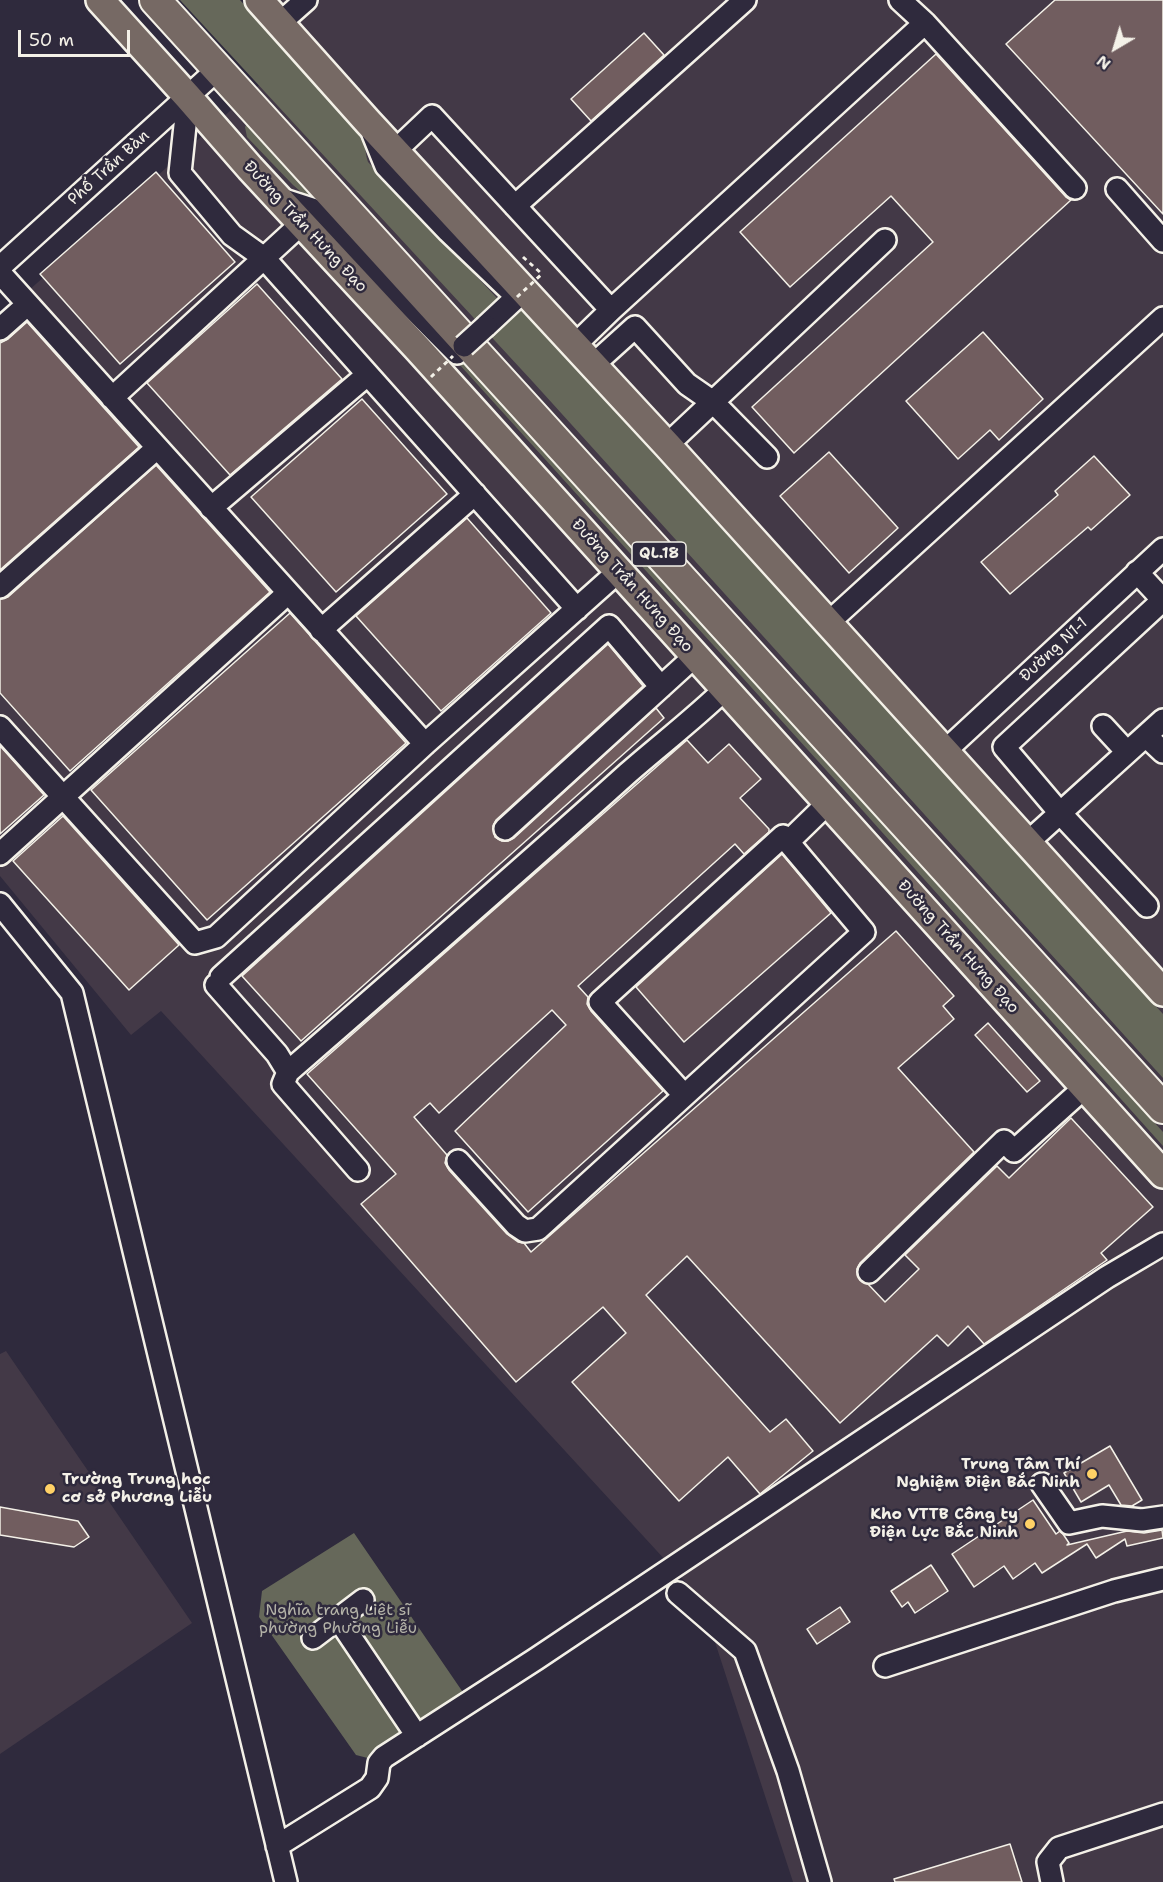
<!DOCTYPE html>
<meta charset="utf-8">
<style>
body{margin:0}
#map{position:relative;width:1163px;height:1882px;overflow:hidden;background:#2f2a3d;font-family:"Shantell Sans",sans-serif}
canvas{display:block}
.north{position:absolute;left:1085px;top:18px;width:60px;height:60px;-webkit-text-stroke:4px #2f2a3d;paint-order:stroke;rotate:218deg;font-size:16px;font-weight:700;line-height:24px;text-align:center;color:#f4f1e8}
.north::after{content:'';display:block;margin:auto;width:21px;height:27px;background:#f4f1e8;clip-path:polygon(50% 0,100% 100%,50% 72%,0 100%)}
.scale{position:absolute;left:18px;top:30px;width:112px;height:27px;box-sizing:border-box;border:3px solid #f4f1e8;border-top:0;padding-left:8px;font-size:18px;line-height:21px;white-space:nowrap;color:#f4f1e8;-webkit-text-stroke:4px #2f2a3d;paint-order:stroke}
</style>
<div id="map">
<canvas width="1163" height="1882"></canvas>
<div class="north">N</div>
<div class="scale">50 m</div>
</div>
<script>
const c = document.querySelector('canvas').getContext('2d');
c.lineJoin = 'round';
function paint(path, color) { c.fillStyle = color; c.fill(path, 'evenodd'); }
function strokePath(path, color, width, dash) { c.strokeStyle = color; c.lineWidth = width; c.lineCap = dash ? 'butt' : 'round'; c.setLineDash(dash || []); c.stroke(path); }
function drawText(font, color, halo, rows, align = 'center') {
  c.font = font + ' "Shantell Sans",sans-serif'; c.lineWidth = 5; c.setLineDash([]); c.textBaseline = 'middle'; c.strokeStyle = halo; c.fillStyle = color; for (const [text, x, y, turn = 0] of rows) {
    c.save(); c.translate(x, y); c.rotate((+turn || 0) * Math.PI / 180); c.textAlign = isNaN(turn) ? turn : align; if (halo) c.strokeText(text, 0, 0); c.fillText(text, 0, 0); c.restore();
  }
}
paint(new Path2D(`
 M279,0h884v1882h-370l-92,-283 -540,-588 -30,24 -131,-159v-560l313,-279z
 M6,1351l186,272 -192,131v-400z`), '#433947');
paint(new Path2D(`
 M180,0h60l120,132c7,10 4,19 8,30l145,153 8,-7 642,706v64l-630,-696z
 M248,122l64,70 -4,6 -15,-13 -46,-48 -2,-10z
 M467,356l696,776v14l-299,-334 -405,-448z
 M354,1533l119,174 -86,56 -31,-8 -97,-138 3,-26z`), '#66685a');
const building = new Path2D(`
 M1055,0h108v214l-157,-170z
 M644,33l20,22 -73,66 -20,-22z
 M936,54l130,143 5,3 -277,253 -42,-46 181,-165 -42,-46 -101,91 -50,-55z
 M156,172l79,90 -115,102 -80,-90z
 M257,284l85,95 -112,96 -83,-92z
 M27,322l112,125 -139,123v-227l8,-4z
 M983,332l60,67 -44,41 -9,-10 -32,29 -52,-58z
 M362,399l85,95 -111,98 -85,-95z
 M829,452l69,76 -49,45 -69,-77z
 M1094,456l36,39 -39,35 -3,-3 -78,67 -29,-32 77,-67 -3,-4z
 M156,465l114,127 -200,179 -70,-78v-94l8,-2z
 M467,518l84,95 -110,98 -85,-95z
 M290,613l116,130 -199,177 -116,-130z
 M608,644l35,42 -147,134 -3,6 2,11 7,4h6l6,-3 142,-130 8,10 -363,323 -59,-65z
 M687,740l21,23 21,-19 32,35 -21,19 29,31v3l-25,22 -9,-10 -157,142 10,11 -1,7 4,7 72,80 -135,121 -73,-81 111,-106 -14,-15 -113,103 -9,-10 -16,14 33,38 -2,8 4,7 58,64 11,8 6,1 7,9 365,-321 58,65 -11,10 11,13 -56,49 76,84 -114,111 -3,6 3,11 8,4 17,18 34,-33 -14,-14 92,-89 12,12 62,-60 82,89 -52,46 6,7 -123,84 -16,-18 -20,20 -11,-11 -97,88 -153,-167 -41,39 124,137 16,-13 27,32 -53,43 -32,-37 -49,44 -107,-119 54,-49 -23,-26 -87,75 -155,-178 35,-30 -89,-100z
 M0,746l44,49 -44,39z
 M63,816l116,129 -50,45 -116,-129z
 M782,854l49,59 -147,129 -48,-55z
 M988,1023l52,58 -13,11 -52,-57z
 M1110,1446l32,54 -10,6 -11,-1 -12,-20 -28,17 -17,-29z
 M1033,1500l23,34 4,-3 3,3 6,9 -2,2 60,-14 17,2 18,-3 1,8 -36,8 -2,-7 -29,19 -9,-14 -45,29 -7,-10 -22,16 -9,-13 -30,21 -22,-33z
 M0,1507l78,14 11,16 -15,10 -74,-12z
 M931,1565l17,26 -33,22 -7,-11 -6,5 -11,-16z
 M840,1607l10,15 -33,22 -10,-15z
 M1010,1844l12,38h-127l-1,-3z`);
paint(building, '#715d5f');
strokePath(building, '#f4f1e8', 1.5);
const minor = new Path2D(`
 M900,0l25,23 150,165
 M280,23l26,-23
 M188,97l-8,76 52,62 32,23 313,351
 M373,134l13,32 62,65 69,66 -31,29
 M395,151l37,-35 179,194
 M1117,189l46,52
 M278,198l37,12 142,143
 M515,206l230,-206
 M0,267l218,-198
 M0,273l425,471
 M0,329l27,-24
 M575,345l36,-35 314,-287
 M593,365l42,-38 52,57 26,18 54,55
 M112,398l189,-174
 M667,445l218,-205
 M211,508l156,-133
 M1137,572l26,28
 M0,587l157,-139
 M828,623l335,-305
 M321,630l154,-136
 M1103,726l24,26
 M0,727l195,216 21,-6 209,-193 194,-173
 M1146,736l17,16
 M945,751l218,-202
 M505,829l190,-173
 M1027,843l136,-123
 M0,854l288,-261
 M0,904l72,89 214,889
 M1147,906l-87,-93 -56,-66 159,-147
 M221,977l388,-351 52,61
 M216,985l61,69 11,18 -5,12 75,86
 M288,1072c114,-99 228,-198 340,-299 32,-28 66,-54 97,-84
 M684,1095l-84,-93 183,-166 5,6
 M458,1161l58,64 9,6 13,-2 326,-297 -76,-90 40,-39
 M869,1272l135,-131 10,10 70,-63
 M1042,1484l27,39 33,-7 40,4 21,-3
 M678,1593l67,58 43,120 32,111
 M339,1620l78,116
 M313,1638l50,-38
 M885,1666l229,-75 49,-12
 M277,1846l93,-58 7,-10 2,-15 5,-6 152,-98 571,-382 56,-33
 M1052,1882l-4,-20 11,-14 104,-34`);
const major = new Path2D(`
 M100,0l88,97 62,71 168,181 745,825
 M259,0l109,122 299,323 496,547`);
const highway = new Path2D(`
 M155,0l1008,1108`);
strokePath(minor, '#f4f1e8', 26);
strokePath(major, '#f4f1e8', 32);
strokePath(highway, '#f4f1e8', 34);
strokePath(new Path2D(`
 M523,257l19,17`), '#f4f1e8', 3, [4.5, 4.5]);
strokePath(minor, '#2f2a3d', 21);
strokePath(major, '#766964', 27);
strokePath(highway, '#766964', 30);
const minorBridge = new Path2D(`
 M464,346l22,-20`);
strokePath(minorBridge, '#f4f1e8', 26, []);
strokePath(new Path2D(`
 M517,297l25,-23
 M431,377l22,-21`), '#f4f1e8', 3, [4.5, 4.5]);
strokePath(minorBridge, '#2f2a3d', 21);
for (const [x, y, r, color] of [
 [1092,1474,6,"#ffd166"],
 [50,1489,6,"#ffd166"],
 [1030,1524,6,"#ffd166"]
]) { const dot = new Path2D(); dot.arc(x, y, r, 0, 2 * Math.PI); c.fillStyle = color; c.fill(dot); strokePath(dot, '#2f2a3d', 2); }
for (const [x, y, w] of [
 [659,554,54]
]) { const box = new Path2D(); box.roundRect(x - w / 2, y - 12, w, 24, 4.5); c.fillStyle = '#2f2a3d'; c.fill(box); strokePath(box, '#f4f1e8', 1.5); }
drawText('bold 15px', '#f4f1e8', null, [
 ["QL.18",659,554]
]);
drawText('16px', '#f4f1e8', '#2f2a3d', [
 ["Phố Trần Bàn",109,168,-42],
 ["Đường Trần Hưng Đạo",305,227,47],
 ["Đường Trần Hưng Đạo",632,586,48],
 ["Đường N1-1",1054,650,-43],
 ["Đường Trần Hưng Đạo",958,947,48]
]);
drawText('bold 16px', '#f4f1e8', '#2f2a3d', [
 ["Trung Tâm Thí",1080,1465],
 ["Nghiệm Điện Bắc Ninh",1080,1483],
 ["Trường Trung học",62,1480,"left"],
 ["cơ sở Phương Liễu",62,1498,"left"],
 ["Kho VTTB Công ty",1018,1515],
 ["Điện Lực Bắc Ninh",1018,1533]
], 'right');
drawText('16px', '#b4b3a8', '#2f2a3d', [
 ["Nghĩa trang Liệt sĩ",338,1611],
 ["phường Phương Liễu",338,1629]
]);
</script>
